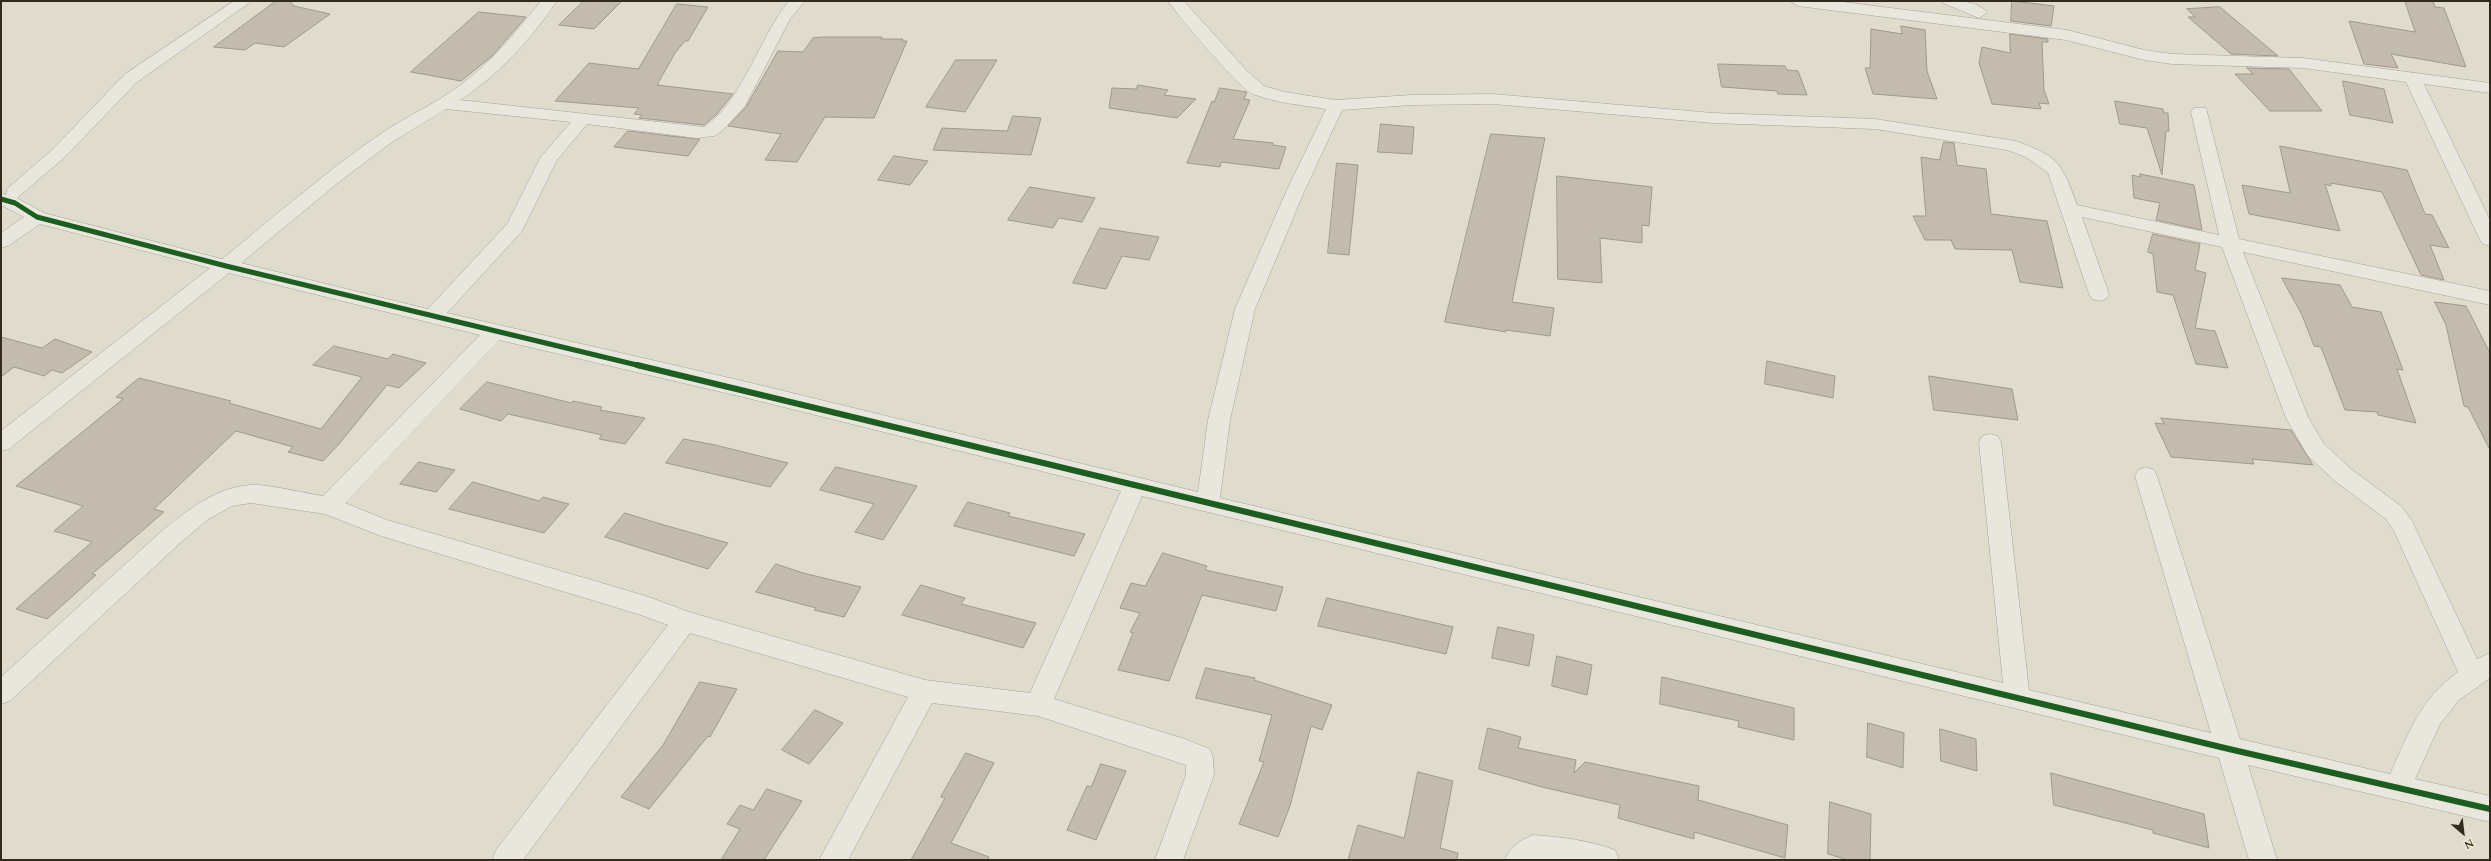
<!DOCTYPE html>
<style>
body{margin:0}
#map{position:relative;width:2491px;height:861px;overflow:hidden;background:#e0dccd;font-family:Spectral,serif}
canvas{display:block}
.frame{position:absolute;inset:0;border:2px solid #322a1f;pointer-events:none}
.north{position:absolute;left:2443px;top:813px;width:40px;height:40px;-webkit-text-stroke:3px #f0ebd3;paint-order:stroke;rotate:152deg;font-size:11px;font-weight:700;line-height:16px;text-align:center;color:#322a1f}
.north::after{content:'';display:block;margin:auto;width:14px;height:18px;background:#322a1f;clip-path:polygon(50% 0,100% 100%,50% 72%,0 100%)}
</style>
<div id="map">
<canvas width="2491" height="861"></canvas>
<div class="frame"></div>
<div class="north">N</div>
</div>
<script>
const c = document.querySelector('canvas').getContext('2d');
c.lineJoin = 'round';
function paint(path, color) { c.fillStyle = color; c.fill(path, 'evenodd'); }
function strokePath(path, color, width, dash) { c.strokeStyle = color; c.lineWidth = width; c.lineCap = dash ? 'butt' : 'round'; c.setLineDash(dash || []); c.stroke(path); }
const building = new Path2D(`
 M276,1h14l4,5 36,8 -46,33 -29,-4 -10,7 -31,-3z
 M584,1h38l-28,28 -35,-4z
 M2012,1l42,5 -3,20 -40,-5z
 M2405,1h28l2,6 9,1 22,59 -75,-13 7,14 -34,-4 -15,-43 66,11z
 M677,4l31,3 -20,34h-3l-10,12 -18,32 76,9 -17,21 -12,10 -65,-7 3,-3 -8,-1 5,-6 -84,-7 34,-38 49,6z
 M2220,7l58,49 -47,-2 -43,-37h7l-8,-8z
 M479,12l47,5 -34,39 -31,25 -50,-9z
 M1901,26l24,4 2,41 10,28 -64,-5 -8,-26h5l1,-39 31,5z
 M2010,34l38,5v3h-6l2,48 5,14 -10,-1 2,6 -49,-5 -13,-41 3,-16 28,6z
 M825,37h57l-1,2h22l-1,2h5l-33,77 -49,-1 -28,45 -32,-2 16,-26 -53,-8 18,-19 32,-56 25,1 10,-14z
 M956,60h41l-32,52 -39,-5z
 M1718,64l67,2 2,4 11,1 9,24 -29,-1 -1,-3 -55,-4z
 M2247,68l42,1 33,42h-52l-35,-37h18z
 M2343,81l41,8 9,34 -43,-8z
 M1138,85l30,5 -4,5 32,4 -19,19 -68,-10 3,-20 24,1z
 M1220,88l27,4 -3,7 6,1 -17,39 40,4v2l13,2 -7,22 -58,-7 -1,5 -33,-4 25,-62 2,1z
 M2115,101l48,8 1,4h4l1,18h-3l-4,44 -15,-47 -27,-4z
 M1013,116l28,2 -10,37 -98,-5 9,-22 65,3z
 M1381,124l33,3 -2,27 -34,-2z
 M628,131l68,8h4l-12,17 -74,-9z
 M1491,134l54,4 -33,164 42,6 -4,28 -44,-6v2l-61,-10z
 M1944,142l10,1 3,22 29,4 5,45 56,7 16,67 -43,-6 -8,-32 -57,-1 -4,-9h-26l-12,-24h13l-5,-59 18,3z
 M2280,146l127,24 18,44 7,1 17,33 -19,-3 14,35 -23,-5 -39,-83 -51,-9v3l-6,-2 15,47 -91,-17 -7,-29 48,8z
 M894,156l34,5 -18,24 -32,-5z
 M1337,163l21,2 -9,90 -21,-2z
 M2140,174l54,11 8,45 -46,-10 4,-17 -26,-5 -2,-23 8,2z
 M1557,176l95,11 -3,39 -7,-1v18l-42,-5 2,45 -44,-4z
 M1030,187l65,11 -13,24 -23,-4 -6,10 -45,-8z
 M1100,228l59,9 -10,23 -27,-4 -16,33 -33,-6z
 M2153,234l47,10 -5,26 11,3 -11,55 20,3 13,37 -32,-4 -23,-69 -16,-3 -4,-38 -5,-2z
 M2282,278l58,7 12,22 29,5 22,58 -6,-1 19,54 -38,-8 -1,-3 -32,-2 -24,-63 -7,-1 -12,-31z
 M2435,302l31,4 24,47v97l-22,-43 -4,-1 -18,-81z
 M1,337l41,11 13,-9 37,13 -30,21 -10,-3 -8,6 -30,-9 -13,10z
 M334,346l54,13 5,-5 33,9 -27,25 -12,-3 -48,59 -16,17 -35,-9 5,-5 -57,-16 -82,78 10,3 -72,62 4,1 -49,44 -31,-10 76,-67 -38,-11 29,-25 -67,-20 107,-87 -7,-2 23,-19 92,23 -2,2 92,26 41,-52 -49,-12z
 M1767,361l68,15 -2,22 -68,-14z
 M1929,376l83,13 6,31 -84,-10z
 M487,382l84,21 2,-2 29,6 -2,3 45,8 -20,26 -26,-5 3,-4 -94,-21 -7,7 -41,-12z
 M2161,418l130,12 22,35 -61,-6 2,5 -83,-7 -16,-34 9,1z
 M684,439l31,6 73,18 -18,24 -104,-24z
 M419,462l13,3 23,5 -19,22 -36,-8z
 M836,467l81,19 -34,54 -28,-8 19,-28 -54,-14z
 M473,482l66,19 4,-4 26,7 -25,29 -95,-24z
 M968,502l42,11 -2,3 77,18 -11,22 -120,-30z
 M625,513l39,12 64,18 -20,26 -103,-32z
 M1163,553l44,13 -2,4 78,17 -7,24 -74,-16 -33,86 -51,-11 15,-37 -3,-1 10,-19 -20,-5 11,-25 14,3z
 M776,564l27,9 58,14 -17,30 -30,-7 2,-2 -60,-16z
 M921,585l44,13 -4,6 75,19 -13,25 -121,-33z
 M1327,598l126,29 -7,27 -128,-28z
 M1498,627l36,8 -5,31 -37,-8z
 M1557,656l35,9 -5,30 -35,-9z
 M1206,668l49,10 -1,2 78,25 -10,25 -11,-4 -21,80 -12,31 -39,-13 25,-62 -5,-1 13,-46 -76,-17z
 M1662,677l132,31v32l-56,-13 1,-6 -79,-17z
 M700,682l37,7 -27,48 -2,-1 -59,73 -28,-12 42,-52z
 M815,710l28,13 -34,41 -27,-14z
 M1868,723l36,10 -1,35 -36,-11z
 M1488,728l33,9 -3,11 58,12 -2,13 11,-11 114,24 -1,14 90,25 -3,33 -91,-26v7l-76,-21 2,-13 -78,-18 -63,-18z
 M1940,729l36,10 1,32 -36,-10z
 M966,753l28,10 -43,80 38,14 -1,3h-77l34,-62 -4,-1z
 M1101,764l25,7 -30,69 -29,-10 20,-44 4,1z
 M1418,772l35,9 -13,67 18,5 -1,7h-109l10,-35 46,13z
 M2051,773l153,41 5,34 -56,-15v-3l-99,-25z
 M767,789l35,12 -38,59h-43l19,-31 -13,-5 13,-19 13,5z
 M1830,802l41,12 -1,46h-22l-20,-6z`);
paint(building, '#c3bbae');
strokePath(building, '#9f988d', 1);
const street = new Path2D(`
 M234,1h18l-115,81 -72,75 -48,41 27,15 178,46c52,-42 103,-87 157,-124 26,-18 56,-31 80,-49 33,-24 57,-54 82,-85h16c-26,38 -58,74 -97,99l244,27c38,-24 55,-90 85,-126h16l-15,18 -45,87 -23,25 -8,5 -18,2 -109,-14 -30,36 -35,71 -75,82 296,68 455,111 10,-72 27,-111 51,-117 40,-83c-24,-4 -50,-6 -73,-15 -14,-6 -74,-77 -85,-93h16l62,69 18,16 20,6 52,8 75,-5 82,-1 220,19 162,6 141,22c43,16 46,22 61,64l142,30 -28,-123 3,-4h12l33,131 251,52v14l-247,-53 65,165 16,27 27,25 51,38 10,14 65,138 13,-6v25l-31,22 -19,24 -25,55 75,17v26l-242,-57 29,95h-28l-30,-102 -1077,-262 -88,203 131,40 25,10 3,9 1,17 -31,85h-28l31,-85v-10l-148,-49 -106,-13 -84,157h-29l89,-163 -218,-64 -167,227h-31l4,-10 172,-225 -27,-10 -260,-79 -56,-22 -74,-11 -19,3 -25,14 -27,23 -170,158 -9,3v-27l163,-148c26,-20 51,-41 86,-44 19,-1 53,8 73,11l157,-161 -251,-62 -220,176 -8,2v-20l209,-163 -170,-44 -32,22 -7,2v-15l23,-16 -23,-12v-12l5,2 1,-6 46,-40 72,-75zM1493,104l220,19 162,6 132,21 19,7 22,16 41,121 3,5 7,2 7,-2 3,-5 -27,-77 140,30 64,171 22,38 27,25 51,38 8,12 64,141c-38,27 -49,61 -68,102l-150,-35 -83,-263 -3,-6 -8,-3 -8,3 -3,6 76,257 -182,-43 -28,-248 -3,-6 -8,-2 -8,2 -3,6 24,241 -783,-185 10,-78 25,-111 49,-117 38,-82 69,-5zM446,109l125,13 -31,36 -33,66 -79,85 -187,-46 98,-81 53,-40zM499,340l244,57 378,94 -91,202 -105,-13 -236,-68 -43,-16 -259,-76 -42,-17z
 M1790,1h45l232,29 77,20 28,4 131,4 187,25v10l-66,-9 66,136v26l-7,-2 -3,-4 -74,-158 -103,-14 -131,-4 -28,-4 -78,-20 -268,-34z
 M1942,1c14,0 36,-1 45,12l-8,5 -34,-14z
 M1533,835c28,2 55,5 82,15l4,10h-114c5,-13 15,-20 28,-25z`);
strokePath(street, '#a5a195', 1);
paint(street, '#e9e6dd');
strokePath(new Path2D(`
 M1,199l14,4 22,14 189,49 415,100`), '#1b5e20', 5);
strokePath(new Path2D(`
 M637,365l1592,384 261,60`), '#1b5e20', 6);
</script>
